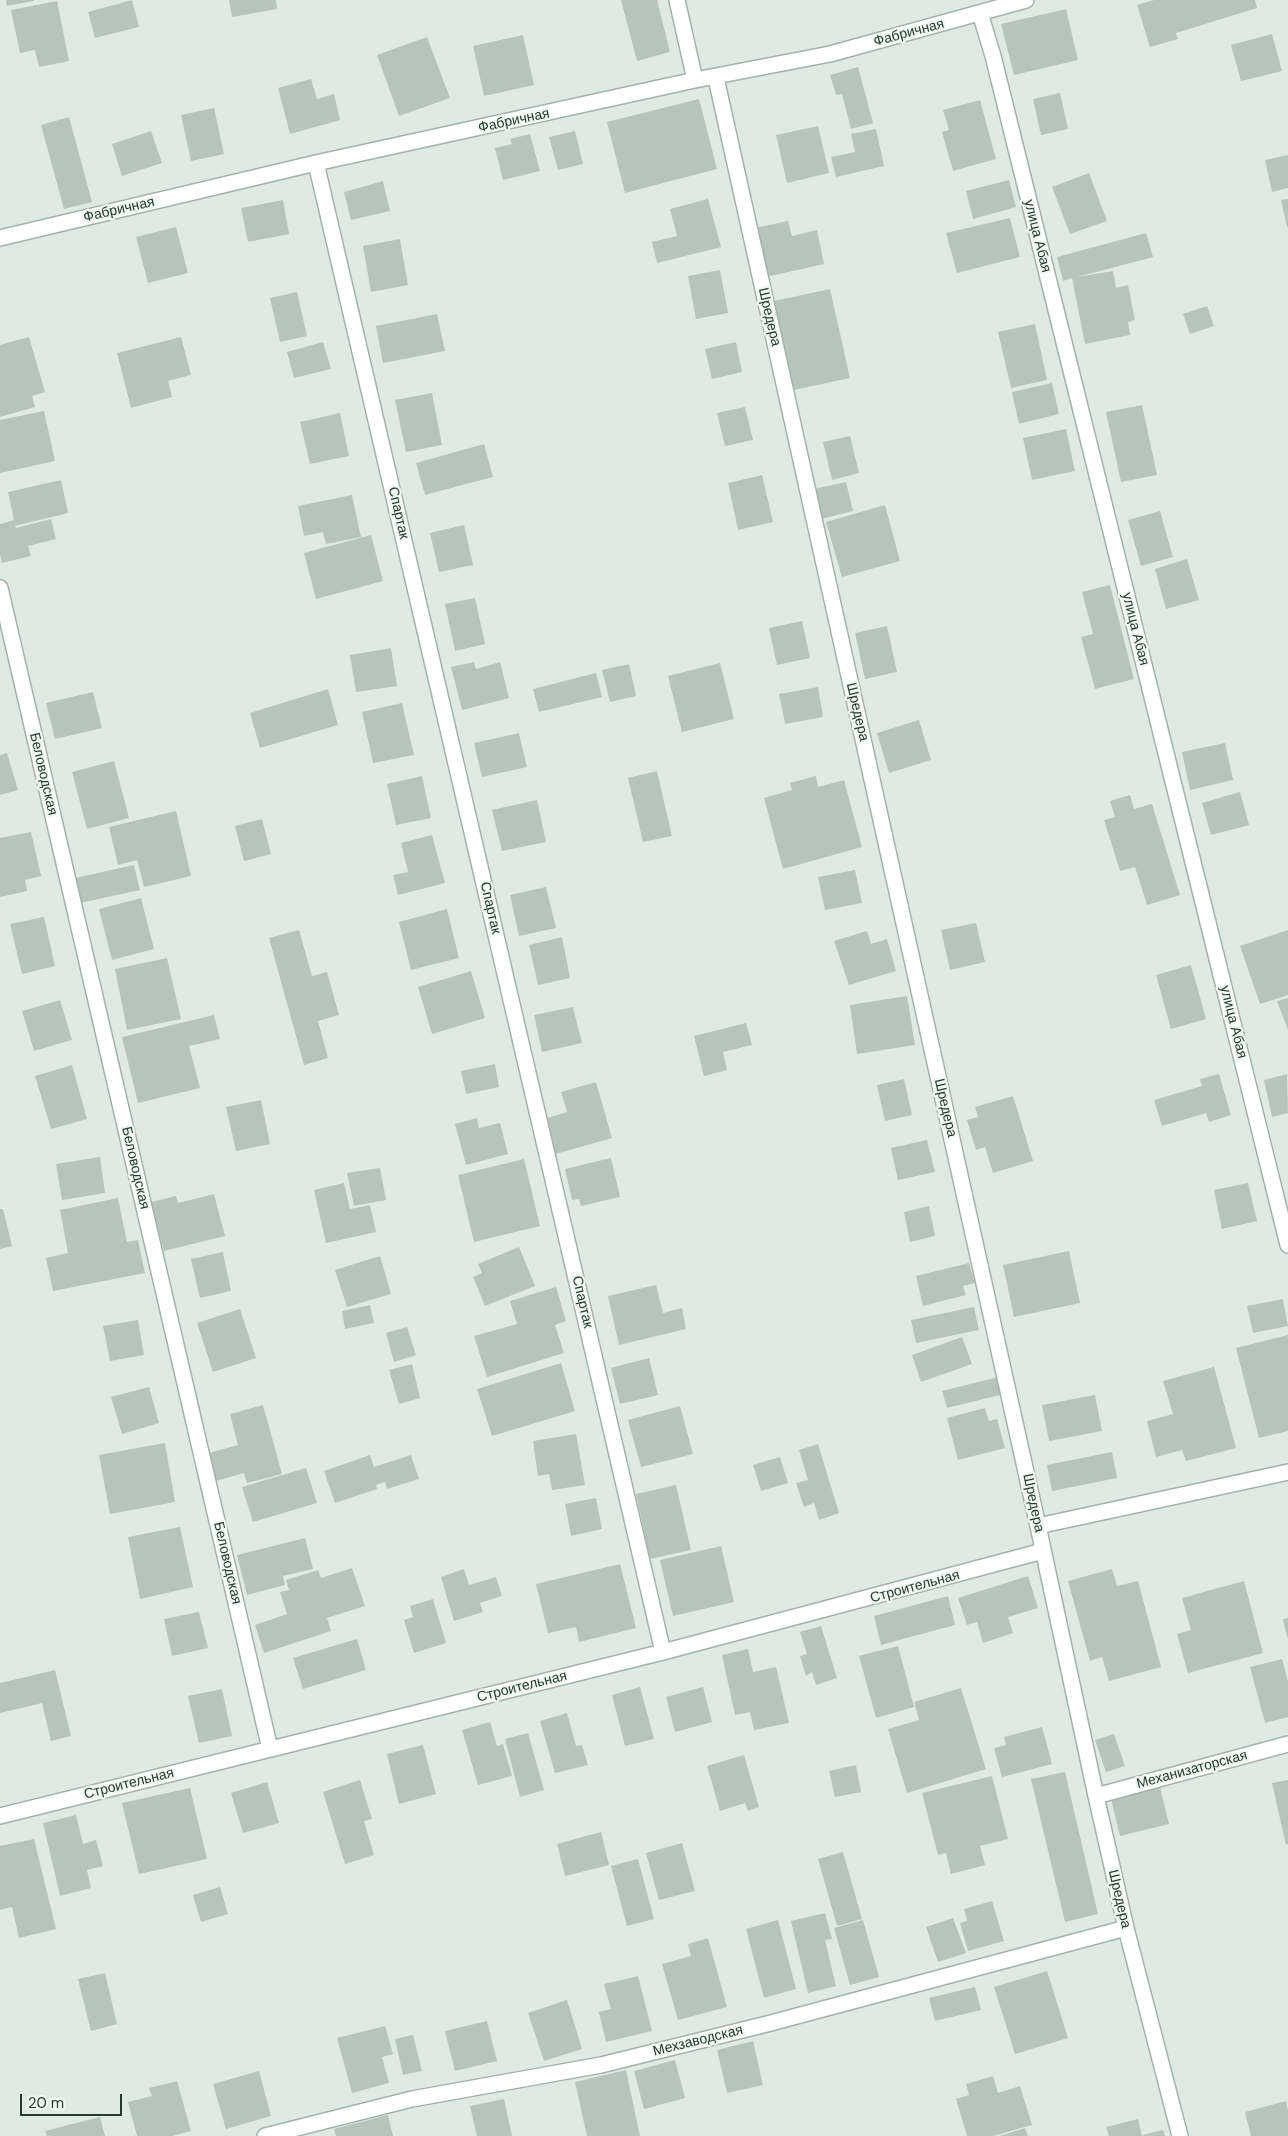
<!DOCTYPE html>
<meta charset="utf-8">
<style>
body{margin:0}
#map{position:relative;width:1288px;height:2136px;overflow:hidden;background:#e0eae4;font-family:"DM Sans",sans-serif}
canvas{display:block}
.scale{position:absolute;left:20px;top:2094px;width:102px;height:22px;box-sizing:border-box;border:2px solid #223a2f;border-top:0;padding-left:6px;font-size:15px;line-height:18px;white-space:nowrap;color:#223a2f;-webkit-text-stroke:4px #f0f7f2;paint-order:stroke}
</style>
<div id="map">
<canvas width="1288" height="2136"></canvas>
<div class="scale">20 m</div>
</div>
<script>
const c = document.querySelector('canvas').getContext('2d');
c.lineJoin = 'round';
function paint(path, color) { c.fillStyle = color; c.fill(path, 'evenodd'); }
function strokePath(path, color, width, dash) { c.strokeStyle = color; c.lineWidth = width; c.lineCap = dash ? 'butt' : 'round'; c.setLineDash(dash || []); c.stroke(path); }
function drawText(font, color, halo, rows, align = 'center') {
  c.font = font + ' "DM Sans",sans-serif'; c.lineWidth = 4.5; c.setLineDash([]); c.textBaseline = 'middle'; c.strokeStyle = halo; c.fillStyle = color; for (const [text, x, y, turn = 0] of rows) {
    c.save(); c.translate(x, y); c.rotate((+turn || 0) * Math.PI / 180); c.textAlign = isNaN(turn) ? turn : align; if (halo) c.strokeText(text, 0, 0); c.fillText(text, 0, 0); c.restore();
  }
}
paint(new Path2D(`
 M6,0h28v1l-27,5z
 M132,0l7,27 -44,11 -7,-26z
 M229,0h47l1,9 -45,8z
 M621,0h36l13,52 -33,9z
 M1154,0h101l2,8 -81,25 2,6 -28,8 -13,-42z
 M57,1l12,60 -30,6 -4,-17 -15,3 -9,-43z
 M1066,9l12,51 -64,15 -13,-51z
 M1272,34l10,37 -41,10 -10,-36z
 M523,35l11,50 -50,11 -11,-50z
 M427,37l23,61 -51,18 -22,-61z
 M858,67l15,56 -22,6 -9,-35 -6,1 -6,-20z
 M311,79l6,20 17,-5 6,26 -50,14 -12,-46z
 M1060,93l8,36 -27,6 -8,-36z
 M699,99l18,70 -92,24 -18,-71z
 M980,100l16,59 -43,12 -11,-39 7,-2 -6,-20z
 M214,108l10,46 -33,7 -10,-46z
 M69,117l23,85 -28,7 -23,-84z
 M818,126l11,47 -42,10 -11,-48z
 M876,129l8,37 -48,11 -5,-20 24,-5 -4,-18z
 M151,131l11,32 -40,13 -10,-32z
 M575,131l8,33 -25,6 -9,-33z
 M530,134l10,37 -37,9 -8,-32 17,-4 -2,-5z
 M1288,155v33l-16,4 -7,-32z
 M1089,173l18,48 -37,13 -18,-47z
 M1009,180l7,27 -43,12 -7,-28z
 M383,181l7,30 -39,9 -7,-28z
 M708,199l13,48 -64,16 -5,-21 25,-6 -7,-27z
 M1288,199v28h-1l-6,-27z
 M283,200l6,34 -41,8 -7,-34z
 M1010,218l10,39 -63,16 -11,-40z
 M788,221l4,15 25,-6 7,34 -58,13 -11,-49z
 M176,227l12,46 -40,10 -12,-46z
 M1146,233l7,24 -76,20 36,-6 3,17 12,-3 7,35 -7,2 2,13 -45,9 -13,-66 -9,3 -6,-24z
 M400,239l8,46 -37,7 -8,-46z
 M720,270l8,43 -32,6 -8,-43z
 M830,289l20,89 -56,12 -20,-89z
 M297,292l10,44 -27,6 -10,-44z
 M1207,306l7,20 -24,8 -7,-20z
 M437,314l8,37 -62,12 -7,-37z
 M1035,324l12,56 -36,8 -13,-56z
 M29,337l16,55 -13,4 3,11 -35,10v-72z
 M181,337l10,38 -23,6 4,16 -41,11 -14,-55z
 M323,342l8,27 -37,9 -7,-26z
 M736,342l6,30 -30,7 -7,-30z
 M1052,383l7,31 -40,10 -7,-32z
 M432,393l10,52 -36,7 -11,-52z
 M1142,405l15,70 -36,7 -15,-70z
 M745,407l8,33 -28,6 -8,-33z
 M44,411l11,50 -55,12v-53z
 M340,413l9,43 -39,8 -10,-42z
 M1066,429l9,42 -43,9 -9,-42z
 M850,436l9,37 -27,7 -9,-38z
 M484,444l9,33 -68,18 -9,-32z
 M762,475l11,47 -35,8 -10,-47z
 M61,480l7,33 -53,13 1,2 35,-9 5,20 -28,7 3,10 -29,7 -2,-9v-30l14,-4 -6,-28z
 M846,482l7,29 -36,9 -8,-30z
 M352,495l9,42 -35,7 -3,-12 -19,4 -6,-30z
 M885,505l15,56 -58,16 -16,-55z
 M1160,511l13,46 -32,9 -13,-46z
 M464,525l9,40 -34,7 -9,-39z
 M371,535l12,46 -67,18 -12,-46z
 M1187,559l12,41 -33,9 -11,-40z
 M1110,585l24,94 -39,10 -14,-52 12,-3 -11,-42z
 M475,598l10,46 -30,7 -10,-47z
 M802,621l8,37 -33,7 -8,-37z
 M887,626l10,46 -32,7 -10,-46z
 M391,648l6,38 -41,6 -6,-37z
 M474,662l2,7 24,-7 9,36 -47,12 -11,-43z
 M720,663l14,56 -52,13 -14,-56z
 M629,664l7,32 -26,6 -8,-32z
 M596,673l6,24 -63,15 -6,-23z
 M818,687l5,30 -38,7 -6,-30z
 M328,689l10,36 -78,23 -10,-35z
 M93,692l9,36 -47,11 -9,-36z
 M402,703l12,52 -41,8 -11,-51z
 M919,720l12,40 -42,13 -12,-40z
 M519,733l8,34 -45,10 -8,-34z
 M1225,743l8,37 -43,10 -8,-38z
 M7,753l11,37 -18,5v-40z
 M114,761l15,57 -42,11 -15,-57z
 M657,771l15,65 -29,6 -15,-64z
 M422,776l9,42 -35,7 -9,-41z
 M816,776l2,11 26,-7 18,67 -79,22 -19,-71 28,-8 -2,-7z
 M1240,792l9,33 -38,10 -9,-32z
 M1130,795l4,14 18,-5 28,91 -33,10 -12,-38 -15,4 -16,-51 11,-3 -5,-16z
 M537,800l9,42 -44,9 -10,-41z
 M176,811l15,65 -47,11 -7,-27 -19,5 -9,-38z
 M262,819l9,35 -27,7 -9,-35z
 M31,832l10,44 -16,4 2,11 -27,6v-59z
 M432,835l13,48 -47,12 -5,-20 15,-3 -7,-29z
 M134,865l6,25 -60,13 -5,-25z
 M855,870l7,33 -37,7 -7,-33z
 M546,887l10,41 -37,8 -9,-41z
 M141,898l13,51 -42,11 -13,-51z
 M447,909l12,49 -48,12 -12,-48z
 M44,917l11,49 -33,8 -12,-50z
 M976,923l9,39 -35,8 -9,-40z
 M299,930l13,46 15,-4 12,43 -21,6 10,37 -24,7 -35,-127z
 M1288,930v65l-28,9 -20,-58z
 M867,931l4,13 16,-5 9,32 -47,14 -15,-44z
 M562,937l8,41 -32,7 -9,-40z
 M167,958l14,61 -54,11 -12,-61z
 M1191,965l15,54 -35,10 -15,-54z
 M471,971l14,47 -53,16 -14,-47z
 M907,996l8,49 -58,9 -7,-49z
 M1288,998v32l-11,-29z
 M60,1000l12,40 -38,11 -12,-40z
 M573,1007l9,36 -40,9 -8,-37z
 M214,1015l6,24 -31,7 11,42 -62,15 -16,-66z
 M746,1023l6,22 -29,7 4,18 -23,6 -10,-40z
 M495,1064l4,23 -33,7 -5,-23z
 M72,1065l15,54 -36,10 -16,-53z
 M1219,1074l12,41 -22,7 -3,-9 -44,13 -8,-26 48,-14 -2,-7z
 M1287,1074l1,39 -16,4 -8,-37z
 M904,1079l8,36 -27,6 -8,-36z
 M596,1082l16,56 -60,17 -11,-35 26,-8 -6,-20z
 M1013,1096l20,65 -40,12 -8,-26 -9,3 -9,-30 11,-3 -3,-10z
 M261,1100l9,44 -34,7 -10,-44z
 M477,1118l2,10 21,-5 8,31 -42,11 -11,-41z
 M927,1140l8,32 -37,8 -7,-32z
 M100,1157l5,36 -43,7 -6,-36z
 M611,1158l9,39 -39,9 -2,-7 -7,1 -7,-31z
 M524,1159l16,67 -66,16 -16,-67z
 M380,1168l6,32 -32,6 -7,-33z
 M344,1183l6,26 20,-4 6,27 -50,11 -12,-53z
 M1248,1183l9,38 -35,8 -8,-39z
 M214,1194l11,42 -61,15 -13,-49 25,-6 2,7z
 M118,1198l9,44 11,-2 7,33 -92,18 -7,-33 22,-5 -8,-43z
 M929,1206l6,30 -25,6 -6,-30z
 M0,1209h3l9,37 -12,3z
 M519,1247l16,39 -50,20 -12,-29 9,-4 -4,-9z
 M1069,1251l11,52 -66,14 -11,-52z
 M223,1252l8,39 -31,7 -9,-39z
 M380,1256l11,38 -44,13 -12,-37z
 M969,1263l6,20 -12,3 3,9 -43,11 -7,-30z
 M656,1285l7,28 19,-5 4,21 -67,16 -11,-49z
 M556,1287l10,34 -11,4 9,28 -77,24 -13,-41 43,-12 -7,-23z
 M1283,1299l5,27 -35,7 -6,-27z
 M370,1305l4,18 -29,6 -3,-18z
 M974,1307l5,23 -63,13 -5,-23z
 M240,1309l16,49 -43,14 -16,-49z
 M138,1320l6,35 -34,6 -7,-35z
 M407,1327l9,28 -22,7 -8,-29z
 M1288,1335v96l-29,7 -23,-90z
 M962,1337l10,27 -51,18 -9,-27z
 M649,1358l9,37 -38,9 -9,-36z
 M561,1363l14,48 -83,25 -15,-47z
 M412,1364l8,34 -21,6 -10,-34z
 M1214,1367l22,81 -50,13 -4,-11 -26,7 -9,-36 26,-7 -10,-33z
 M999,1377l5,17 -57,14 -5,-17z
 M149,1387l10,36 -37,11 -11,-37z
 M1095,1395l7,36 -53,10 -7,-36z
 M263,1405l19,69 -35,9 -3,-10 -28,8 -7,-28 29,-8 -8,-31z
 M680,1406l13,48 -52,13 -13,-47z
 M985,1408l4,13 8,-2 8,29 -47,12 -11,-42z
 M576,1434l9,51 -33,5 -3,-16 -11,2 -5,-35z
 M165,1443l10,59 -65,12 -11,-59z
 M818,1444l21,69 -20,7 -5,-17 -10,4 -8,-24 12,-3 -9,-30z
 M1112,1452l5,26 -65,13 -5,-26z
 M370,1455l4,12 37,-12 8,24 -32,10 -2,-7 -9,3 1,4 -42,14 -11,-32z
 M780,1457l8,26 -27,8 -8,-26z
 M306,1468l11,35 -64,19 -11,-35z
 M676,1485l15,65 -41,9 -14,-65z
 M596,1498l6,31 -31,7 -6,-32z
 M180,1527l13,60 -53,12 -12,-62z
 M305,1538l8,31 -30,7 2,9 -38,10 -10,-40z
 M721,1546l13,56 -61,14 -13,-56z
 M620,1564l16,64 -57,14 -3,-15 -28,6 -12,-49z
 M352,1568l13,38 -38,12 4,13 -67,22 -9,-28 32,-11 -7,-22 9,-2 -3,-10 32,-10 3,8z
 M464,1569l5,16 27,-8 6,19 -22,7 3,9 -29,9 -13,-44z
 M1112,1569l5,17 21,-5 23,86 -52,14 -7,-24 -12,4 -22,-80z
 M1028,1576l10,32 -30,9 5,16 -30,10 -6,-21 -10,3 -9,-27z
 M1244,1581l19,72 -75,20 -11,-39 14,-4 -9,-32z
 M948,1596l7,29 -74,20 -7,-29z
 M433,1599l13,44 -32,10 -10,-33 9,-3 -3,-11z
 M199,1612l9,36 -36,8 -8,-37z
 M1288,1618v19h-1l-4,-18z
 M821,1626l16,52 -21,7 -4,-13 -6,4 -6,-20 7,-2 -7,-22z
 M357,1639l9,31 -63,19 -10,-31z
 M898,1646l16,61 -38,11 -17,-62z
 M748,1649l5,23 23,-5 13,56 -35,7 -4,-18 -15,3 -13,-60z
 M1282,1659l6,22v36l-23,6 -15,-56z
 M55,1670l16,66 -20,5 -9,-38 -42,10v-30z
 M640,1687l14,52 -29,7 -13,-51z
 M703,1687l9,35 -37,10 -9,-35z
 M961,1688l25,81 -79,24 -19,-64 31,-9 -5,-18z
 M222,1689l10,47 -33,7 -11,-47z
 M567,1713l9,33 6,-1 6,20 -33,8 -15,-52z
 M490,1722l7,24 6,-2 9,32 -34,9 -16,-55z
 M1042,1727l10,37 -50,13 -8,-29 12,-3 -2,-8z
 M528,1733l16,57 -24,7 -15,-58z
 M1114,1734l11,32 -19,6 -11,-32z
 M423,1745l13,49 -37,10 -12,-50z
 M744,1755l15,52 -11,4 -3,-8 -25,8 -13,-45z
 M856,1765l5,27 -26,5 -6,-26z
 M1065,1772l33,142 -33,8 -34,-143z
 M992,1776l16,63 -28,7 5,19 -34,9 -5,-21 -8,2 -16,-62z
 M360,1780l12,39 -8,2 10,34 -29,9 -22,-72z
 M1288,1780v64l-2,1 -14,-62z
 M267,1782l12,41 -36,10 -12,-40z
 M1160,1787l9,37 -49,12 -9,-37z
 M190,1788l17,71 -68,15 -17,-71z
 M76,1815l7,29 13,-4 7,26 -16,4 4,18 -31,8 -17,-73z
 M601,1832l8,33 -44,11 -8,-32z
 M34,1839l22,90 -37,9 -7,-31 -12,3v-64z
 M682,1843l13,48 -36,9 -13,-47z
 M843,1852l19,67 -25,7 -19,-67z
 M638,1859l16,60 -27,7 -16,-60z
 M220,1887l8,27 -27,8 -8,-27z
 M992,1901l12,40 -36,10 -8,-28 7,-2 -3,-12z
 M825,1913l7,26 -7,1 11,46 -28,7 -17,-72z
 M953,1918l13,35 -28,9 -12,-35z
 M778,1920l18,69 -32,9 -18,-69z
 M863,1920l16,57 -29,8 -16,-57z
 M708,1938l19,69 -49,13 -16,-56 29,-8 -3,-12z
 M1047,1971l21,67 -53,16 -21,-67z
 M105,1973l12,51 -26,7 -13,-52z
 M638,1976l14,55 -46,11 -7,-30 12,-3 -7,-25z
 M975,1987l6,23 -46,11 -6,-23z
 M567,2000l15,49 -38,12 -16,-48z
 M487,2021l10,40 -42,10 -10,-40z
 M385,2026l8,28 -11,3 7,26 -37,10 -15,-55z
 M413,2035l9,36 -19,4 -8,-36z
 M753,2041l10,44 -36,8 -10,-43z
 M675,2060l10,38 -41,11 -10,-38z
 M626,2070l14,66h-53l-12,-54z
 M259,2071l12,45 -45,13 -13,-45z
 M993,2076l5,17 22,-7 12,39 -39,11h-26l-11,-37 13,-4 -3,-11z
 M177,2081l14,50 -19,5h-35l-9,-34 24,-6 -3,-8z
 M504,2099l8,37h-35l-7,-30z
 M1286,2101l2,10v25h-37l-6,-24z
 M388,2115l5,21h-57l-2,-7z
 M100,2117l5,19h-58l-2,-5z
 M1138,2119l4,17h-33l-3,-9z
 M1025,2128l3,8h-28z
 M1163,2130l2,6h-22v-1z`), '#b6c5bc');
const minor = new Path2D(`
 M677,0l18,80
 M980,13l13,43 295,1189
 M716,78l322,1448 58,270 30,132 54,208
 M316,163l347,1489
 M0,238l316,-75 379,-83 135,-26 196,-54
 M0,588l270,1161
 M1038,1526l250,-54
 M1096,1796l192,-52
 M0,1816l663,-164 380,-101
 M265,2136l147,-37 189,-34 166,-41 359,-96`);
strokePath(minor, '#a3b2aa', 18);
strokePath(minor, '#fff', 15);
drawText('14px', '#223a2f', '#f0f7f2', [
 ["Фабричная",909,33,-15],
 ["Фабричная",514,121,-12],
 ["Фабричная",119,210,-13],
 ["улица Абая",1037,236,76],
 ["Шредера",769,317,77],
 ["Спартак",398,513,77],
 ["улица Абая",1135,629,76],
 ["Шредера",857,712,77],
 ["Беловодская",43,774,77],
 ["Спартак",490,908,77],
 ["улица Абая",1233,1022,76],
 ["Шредера",945,1108,77],
 ["Беловодская",135,1168,77],
 ["Спартак",582,1302,77],
 ["Шредера",1033,1503,78],
 ["Беловодская",227,1563,77],
 ["Строительная",915,1587,-15],
 ["Строительная",522,1687,-14],
 ["Механизаторская",1192,1770,-15],
 ["Строительная",129,1784,-14],
 ["Шредера",1119,1899,77],
 ["Мехзаводская",698,2041,-14]
]);
</script>
